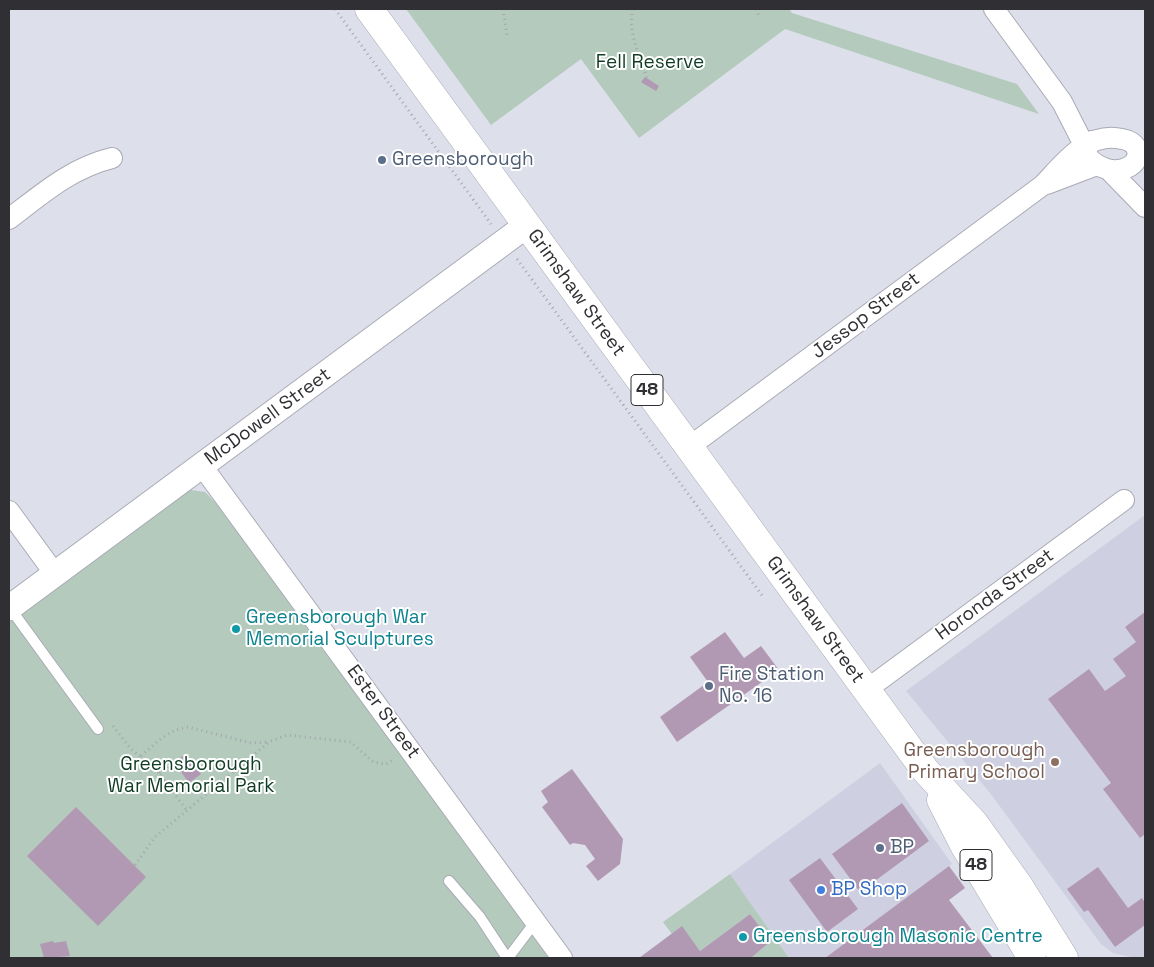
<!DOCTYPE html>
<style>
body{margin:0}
#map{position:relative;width:1154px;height:967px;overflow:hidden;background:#dddfea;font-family:"Space Grotesk",sans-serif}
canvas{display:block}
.frame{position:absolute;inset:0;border:10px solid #303034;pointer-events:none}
</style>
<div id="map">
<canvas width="1154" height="967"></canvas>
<div class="frame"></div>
</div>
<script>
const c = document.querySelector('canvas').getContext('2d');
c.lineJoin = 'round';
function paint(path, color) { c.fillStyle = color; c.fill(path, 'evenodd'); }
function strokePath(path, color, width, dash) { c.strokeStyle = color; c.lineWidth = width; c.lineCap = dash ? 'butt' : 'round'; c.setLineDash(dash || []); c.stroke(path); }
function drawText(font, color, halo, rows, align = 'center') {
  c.font = font + ' "Space Grotesk",sans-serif'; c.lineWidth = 4; c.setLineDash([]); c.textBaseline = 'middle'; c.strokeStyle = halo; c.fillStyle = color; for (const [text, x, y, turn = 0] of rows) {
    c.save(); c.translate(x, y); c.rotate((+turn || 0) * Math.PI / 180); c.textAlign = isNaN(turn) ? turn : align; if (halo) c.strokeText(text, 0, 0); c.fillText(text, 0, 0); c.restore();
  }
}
paint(new Path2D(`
 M1145,515v443l-14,-1 -18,-4 -12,-9 -111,-151 -84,-102z
 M880,763l72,101 -127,94h-36l-59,-84z`), '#ced0e2');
paint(new Path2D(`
 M406,9h383l3,4 225,71 22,30 -254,-85 -146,109 -58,-79 -90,66z
 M191,490l14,2 11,11 334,455h-541v-337l175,-129z
 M730,874l59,84h-38l20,-17 -21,-27 -50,37 -18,-24 -10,7 -9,-12z`), '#b3cabc');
paint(new Path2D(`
 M645,77l14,9 -3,5 -15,-9z
 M1145,612v222l-5,4 -37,-49 8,-6 -63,-84 41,-30 16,22 21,-15 -13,-17 23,-17 -11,-15z
 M725,632l19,26 17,-12 18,24 -102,72 -17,-25 48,-35 -18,-25z
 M186,754l15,20 -12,9 -15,-21z
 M572,769l51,70 -3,25 -22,17 -12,-15 9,-7 -10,-14 -12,-2 -3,2 -28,-38 6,-5 -7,-11z
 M902,803l27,38 -69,51 -28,-38z
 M76,807l70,70 -48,49 -71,-70z
 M820,858l38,51 -31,23 -38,-52z
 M949,866l16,22 -16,12 44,58h-168z
 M1098,867l30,41 14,-10 3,5v22l-30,22 -27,-37 -4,2 -17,-23z
 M750,914l21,27 -20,17h-112l43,-32 18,25z
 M53,941l1,2 12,-2 4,15 -26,2 -4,-14z`), '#b299b3');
const service = new Path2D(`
 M10,608l88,121
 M449,881l31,36 27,41
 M508,958l28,-37`);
const minor = new Path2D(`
 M994,9l68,93 24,47
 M1109,170l36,37
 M1047,184l50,-19
 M9,219c33,-25 62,-51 103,-61
 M689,447l354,-262c21,-22 44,-54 79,-46 6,1 13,4 15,11 4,16 -17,23 -30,19 -7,-2 -14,-6 -19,-12l-2,-8 6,-8
 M202,466l360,492
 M9,511l46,63
 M866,690l258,-190`);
const tertiary = new Path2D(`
 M9,608l518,-383`);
const primary = new Path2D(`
 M369,9l556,761 49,53 45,63 45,72
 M941,800l23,45 68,113`);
strokePath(service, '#a9aab5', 12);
strokePath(minor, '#a9aab5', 22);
strokePath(tertiary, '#a9aab5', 27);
strokePath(primary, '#a9aab5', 29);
strokePath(new Path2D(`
 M335,9l156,215
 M503,9l4,26
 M633,9c-6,23 7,47 14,69
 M756,9l3,7
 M517,259l247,339
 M113,726l18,23 24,19 33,44
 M141,756c14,-12 28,-27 47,-29l63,16 17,-1
 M160,774l15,-11
 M174,793l15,-11
 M135,865l20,-28 114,-95 18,-7 64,7 22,20 13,2 7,-4`), '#a4a6ae', 3, [1, 4]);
strokePath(service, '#fff', 10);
strokePath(minor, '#fff', 20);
strokePath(tertiary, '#fff', 25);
strokePath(primary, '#fff', 28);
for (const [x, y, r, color] of [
 [382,160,5,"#5c6f8a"],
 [236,629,5,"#0f9aa8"],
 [709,686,5,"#5c6f8a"],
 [1055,762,5,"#8d6e63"],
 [880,848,5,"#5c6f8a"],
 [821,890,5,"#3f7fe0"],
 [743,937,5,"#0f9aa8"]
]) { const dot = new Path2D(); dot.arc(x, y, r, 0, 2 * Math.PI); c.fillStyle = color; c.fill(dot); strokePath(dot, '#fff', 2); }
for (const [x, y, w] of [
 [647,390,32],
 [976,865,32]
]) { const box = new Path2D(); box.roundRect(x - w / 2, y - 15.5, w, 31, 4); c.fillStyle = '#fff'; c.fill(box); strokePath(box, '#303034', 1); }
drawText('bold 18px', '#303034', null, [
 ["48",647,390],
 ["48",976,865]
]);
drawText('19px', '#0f3b25', '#fff', [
 ["Fell Reserve",650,63],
 ["Greensborough",191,765],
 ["War Memorial Park",191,787]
]);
drawText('19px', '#4e5e75', '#fff', [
 ["Greensborough",392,160],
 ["Fire Station",719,675],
 ["No. 16",719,697],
 ["BP",890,848]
], 'left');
drawText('19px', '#303034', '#fff', [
 ["Grimshaw Street",576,293,54],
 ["Jessop Street",866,316,-37],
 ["McDowell Street",268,417,-36],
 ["Horonda Street",995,595,-36],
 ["Grimshaw Street",815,620,54],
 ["Ester Street",383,712,54]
]);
drawText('19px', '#0d838f', '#fff', [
 ["Greensborough War",246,618],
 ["Memorial Sculptures",246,640],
 ["Greensborough Masonic Centre",753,937]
], 'left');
drawText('19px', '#785e54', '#fff', [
 ["Greensborough",1045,751],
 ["Primary School",1045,773]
], 'right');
drawText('19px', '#366cbe', '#fff', [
 ["BP Shop",831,890]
], 'left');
</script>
